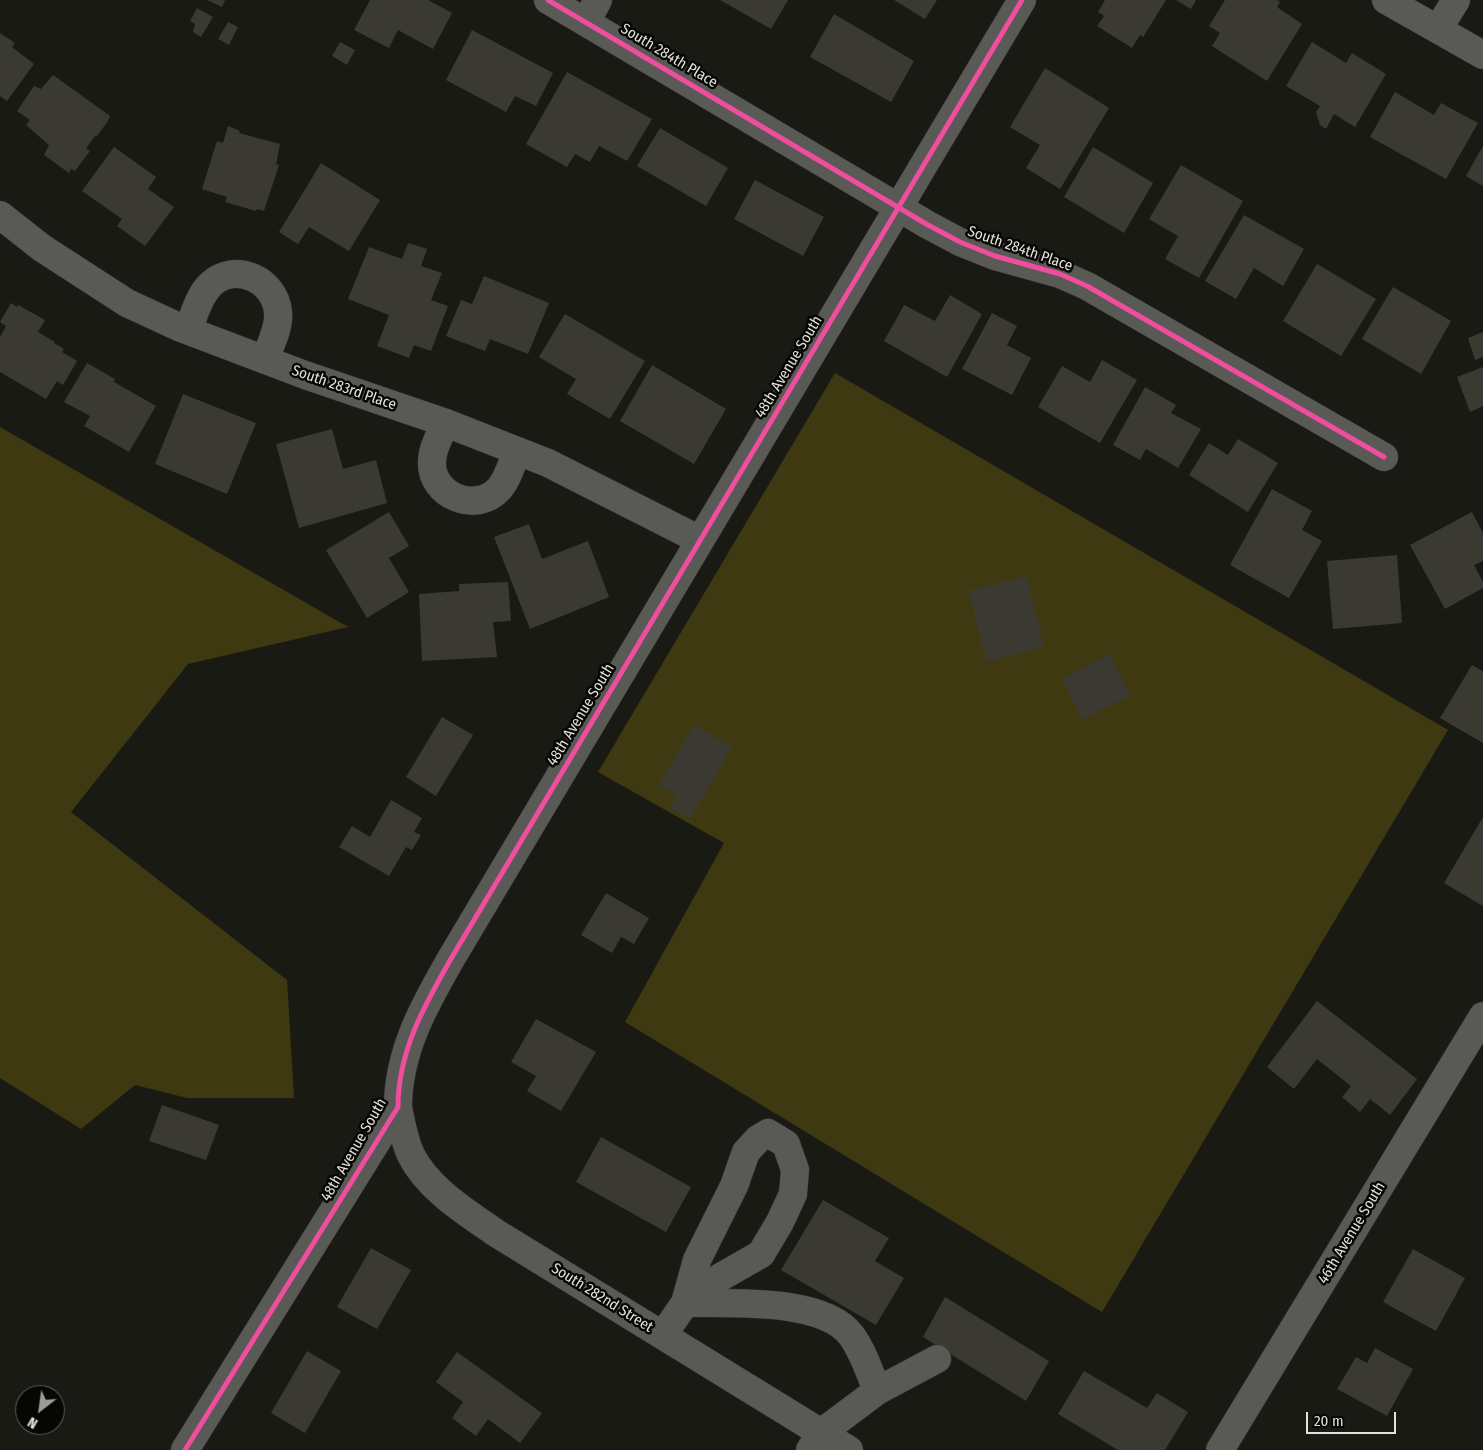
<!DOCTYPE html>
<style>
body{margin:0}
#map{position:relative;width:1483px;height:1450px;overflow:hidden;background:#1a1a15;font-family:"Fira Sans Condensed",sans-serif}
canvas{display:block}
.north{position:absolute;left:15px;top:1385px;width:50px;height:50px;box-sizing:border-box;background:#070604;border:1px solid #5f5e5a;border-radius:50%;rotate:210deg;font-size:14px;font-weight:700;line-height:20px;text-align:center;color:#e2e1da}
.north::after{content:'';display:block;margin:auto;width:18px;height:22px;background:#9c9b95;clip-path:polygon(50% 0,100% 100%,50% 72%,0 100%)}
.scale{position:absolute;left:1306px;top:1412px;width:90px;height:22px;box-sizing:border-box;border:2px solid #e2e1da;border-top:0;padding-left:6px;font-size:15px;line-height:18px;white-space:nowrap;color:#e2e1da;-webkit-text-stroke:4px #070604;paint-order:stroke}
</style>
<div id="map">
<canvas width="1483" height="1450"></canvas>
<div class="north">N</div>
<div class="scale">20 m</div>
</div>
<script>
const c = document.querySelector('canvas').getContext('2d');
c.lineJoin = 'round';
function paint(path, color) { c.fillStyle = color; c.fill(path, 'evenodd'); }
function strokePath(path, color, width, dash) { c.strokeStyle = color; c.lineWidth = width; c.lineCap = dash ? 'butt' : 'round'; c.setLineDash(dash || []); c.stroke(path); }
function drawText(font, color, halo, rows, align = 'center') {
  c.font = font + ' "Fira Sans Condensed",sans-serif'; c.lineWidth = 5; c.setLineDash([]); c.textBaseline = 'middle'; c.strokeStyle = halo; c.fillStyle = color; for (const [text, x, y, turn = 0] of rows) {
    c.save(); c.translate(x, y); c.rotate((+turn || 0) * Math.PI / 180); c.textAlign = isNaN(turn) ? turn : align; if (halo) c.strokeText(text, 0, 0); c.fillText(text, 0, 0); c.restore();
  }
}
paint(new Path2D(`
 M835,373l613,357 -346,582 -477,-290 99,-179 -126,-71z
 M0,427l348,200 -160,37 -117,148 216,168 7,118h-107l-52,-13 -54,44 -81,-51z`), '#3f3912');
paint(new Path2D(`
 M207,0h18l-3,7z
 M370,0h58l24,13 -19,36 -35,-19 -9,18 -35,-18z
 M720,0h68l-17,29z
 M894,0h43l-12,19z
 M1105,0h61l-23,37 -3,-2 -8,13 -35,-22 7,-10 -6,-4z
 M1176,0h20l-5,9z
 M1225,0h52l3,2 -3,5 25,17 -35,57 -55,-35 8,-13 -11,-7z
 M197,8l16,9 -12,20 -8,-5 2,-8 -5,-3z
 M834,14l80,47 -23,41 -81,-45z
 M228,22l10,5 -9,18 -11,-6z
 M472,30l81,43 -17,33 -21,-10 -9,16 -60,-32z
 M0,33l15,10 -3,4 22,17 -27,37 -7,-5z
 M340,42l15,8 -8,15 -15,-9z
 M1312,42l34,21 6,-10 34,21 -31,53 -21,-13 -8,15 -6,-4 -4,-13 4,-6 -34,-20z
 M1045,68l64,40 -49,81 -34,-21 14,-23 -30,-18z
 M567,72l85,47 -25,42 -28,-15 -9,16 -15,-8 -8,13 -41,-23z
 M53,75l57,41 -2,5 -11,15h-2l-9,12 4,3 -15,20 -4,-2 -2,4 -25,-18 5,-10 -23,-20 4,-5 -13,-9 17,-25 7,3z
 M1395,92l39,23 7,-12 37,20 -32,56 -76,-42z
 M228,126l12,5 -1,2 41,11 -4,20 3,1 -15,46 -7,-2 -1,2 -31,-9 2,-5 -25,-8 15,-48 6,2z
 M660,128l68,40 -22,38 -69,-40z
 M1483,146v40l-17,-10z
 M114,147l42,30 -8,12 26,18 -29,39 -28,-20 5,-7 -40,-28z
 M1093,147l60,36 -29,50 -60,-36z
 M321,163l59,37 -31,51 -40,-24 -11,17 -19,-12z
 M1181,165l62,36 -44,77 -34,-19 13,-23 -29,-17z
 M755,180l69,37 -21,39 -69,-37z
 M1244,215l60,34 -21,37 -29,-18 -18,31 -31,-18z
 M408,243l19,6 -6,17 21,7 -11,27 17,6 -17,45 -17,-6 -5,13 -32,-12 12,-31 -41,-16 21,-52 33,12z
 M1317,264l59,35 -35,57 -58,-35z
 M484,276l65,27 -21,51 -38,-15 -5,12 -39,-15 15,-36 11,4z
 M1393,287l58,34 -30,53 -59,-35z
 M950,295l32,19 -35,63 -63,-36 20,-36 31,16z
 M11,303l6,4 1,-2 27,15 -7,12 17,10 -1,1 10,6 -2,3 15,9 -14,24 -6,-4 -11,18 -46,-27v-35l6,-11 -6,-4z
 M992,313l25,13 -10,19 24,13 -19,37 -50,-26z
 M565,314l80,47 -35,58 -43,-25 9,-15 -37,-22z
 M1483,332v25l-8,3 -7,-22z
 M1102,360l35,20 -37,63 -62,-36 24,-41 28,16z
 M87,363l28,16 -1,3 42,24 -27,46 -45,-26 6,-10 -26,-14z
 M652,365l74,44 -32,55 -74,-43z
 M1483,367v39l-13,6 -13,-35z
 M1145,387l31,18 -5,8 30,16 -23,39 -32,-19 -6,11 -27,-15z
 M183,394l73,29 -29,71 -72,-30z
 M332,429l11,40 33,-9 11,43 -88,25 -23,-84z
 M1238,439l40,24 -30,49 -59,-37 20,-32 19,12z
 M1272,489l40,22 -10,19 20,11 -33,57 -59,-33z
 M389,512l20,34 -20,12 20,34 -42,26 -41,-68z
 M1472,512l11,21v28l-9,4 9,17v6l-38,21 -35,-64z
 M529,524l13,35 46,-18 21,56 -79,32 -36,-92z
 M1397,555l5,68 -69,6 -6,-68z
 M1026,576l18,71 -57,15 -18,-71z
 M508,582l3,39 -18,1 4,35 -75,4 -3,-67 40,-3v-7z
 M1110,654l20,41 -48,25 -20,-41z
 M1472,665l11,6v72l-43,-25z
 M442,717l31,18 -37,61 -30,-19z
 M694,725l38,22 -42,72 -20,-11 7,-12 -18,-11z
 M391,800l31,18 -8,14 7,3 -9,15 -6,-3 -17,29 -50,-29 13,-21 18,11z
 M1483,817v89l-39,-23z
 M606,893l43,25 -15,26 -13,-7 -9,16 -31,-18z
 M1317,1001l100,78 -27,36 -20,-16 -10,13 -18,-15 9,-11 -34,-27 -23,30 -27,-22z
 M536,1019l60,33 -35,59 -34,-20 9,-15 -25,-14z
 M162,1105l57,20 -13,35 -57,-19z
 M601,1137l90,50 -25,45 -90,-50z
 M823,1200l66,38 -14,23 29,17 -28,47 -95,-55z
 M371,1248l40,22 -34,59 -40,-22z
 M1413,1249l52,29 -29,53 -53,-29z
 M945,1297l104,64 -23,40 -103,-64z
 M1375,1348l38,21 -26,47 -50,-27 19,-32 11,6z
 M307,1351l34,20 -36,62 -34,-20z
 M457,1352l85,61 -22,30 -32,-24 -12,17 -24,-18 11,-16 -27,-20z
 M1084,1371l63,37 10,-15 31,19 -23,38h-47l-60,-36z`), '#3b3a32');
const minor = new Path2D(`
 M548,0l380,225 32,17 35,14 65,18 27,12 297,171
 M1386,0l97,55
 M586,22l12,-22
 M1438,29l18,-29
 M0,215l42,33 85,55 54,25 124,47 141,48 102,40 152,77
 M188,330c6,-14 10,-33 22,-45 24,-24 65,-6 68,27 2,15 -8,33 -13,48
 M446,423c-6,12 -14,25 -14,39 -1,34 44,52 67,27 9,-10 13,-26 18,-38
 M398,1107c3,16 6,33 13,48 17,34 55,57 85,78l353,217
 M663,1335l22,-32 34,-25 42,-24 19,-32 13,-28 2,-24 -9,-26 -18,-11 -10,6 -12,13 -12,34 -37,74 -12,43c44,1 137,-6 166,32 12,16 19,38 26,56
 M185,1450l213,-343c0,-56 27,-103 54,-150l570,-957
 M810,1450l11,-17 56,-42 60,-32
 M1220,1450l263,-434`);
strokePath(minor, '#353430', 29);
strokePath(minor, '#595955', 28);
strokePath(new Path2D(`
 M548,0l380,225 32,17 35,14 65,18 27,12 297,171
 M185,1450l213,-343c0,-56 27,-103 54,-150l570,-957`), '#ef4d9e', 5);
drawText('15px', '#e2e1da', '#070604', [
 ["South 284th Place",669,56,31],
 ["South 284th Place",1020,249,19],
 ["48th Avenue South",789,367,-59],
 ["South 283rd Place",344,388,19],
 ["48th Avenue South",581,715,-59],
 ["48th Avenue South",354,1150,-60],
 ["46th Avenue South",1352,1233,-59],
 ["South 282nd Street",602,1298,32]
]);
</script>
